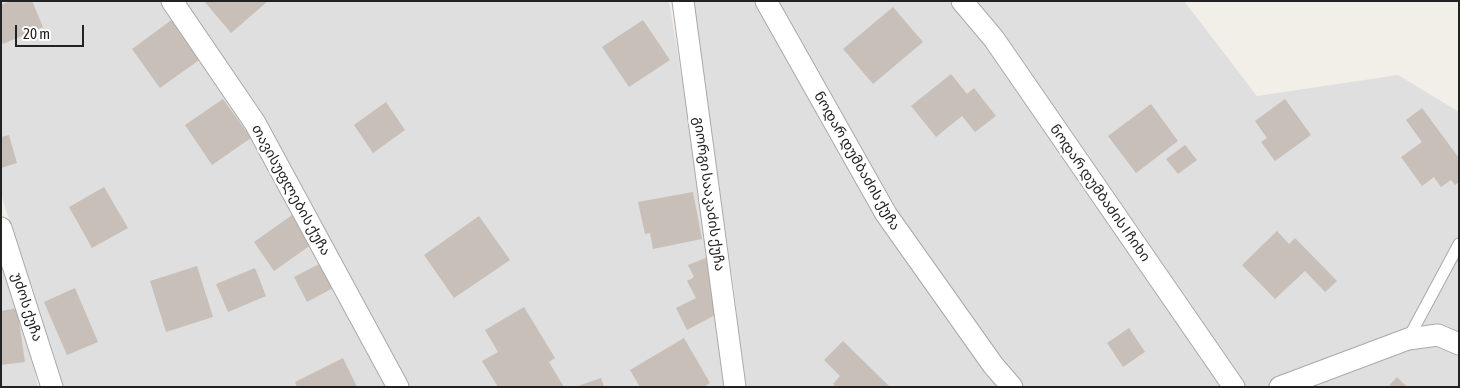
<!DOCTYPE html>
<meta charset="utf-8">
<style>
body{margin:0}
#map{position:relative;width:1460px;height:388px;overflow:hidden;background:#f2efe9;font-family:"Asap Condensed",sans-serif}
canvas{display:block}
.frame{position:absolute;inset:0;border:2px solid #222;pointer-events:none}
.scale{position:absolute;left:15px;top:25px;width:69px;height:22px;box-sizing:border-box;border:2px solid #222;border-top:0;padding-left:6px;font-size:15px;line-height:18px;white-space:nowrap;color:#222;-webkit-text-stroke:4px #fff;paint-order:stroke}
</style>
<div id="map">
<canvas width="1460" height="388"></canvas>
<div class="frame"></div>
<div class="scale">20 m</div>
</div>
<script>
const c = document.querySelector('canvas').getContext('2d');
c.lineJoin = 'round';
function paint(path, color) { c.fillStyle = color; c.fill(path, 'evenodd'); }
function strokePath(path, color, width, dash) { c.strokeStyle = color; c.lineWidth = width; c.lineCap = dash ? 'butt' : 'round'; c.setLineDash(dash || []); c.stroke(path); }
function drawText(font, color, halo, rows, align = 'center') {
  c.font = font + ' "Asap Condensed","Noto Sans Georgian",sans-serif'; c.lineWidth = 5; c.setLineDash([]); c.textBaseline = 'middle'; c.strokeStyle = halo; c.fillStyle = color; for (const [text, x, y, turn = 0] of rows) {
    c.save(); c.translate(x, y); c.rotate((+turn || 0) * Math.PI / 180); c.textAlign = isNaN(turn) ? turn : align; if (halo) c.strokeText(text, 0, 0); c.fillText(text, 0, 0); c.restore();
  }
}
paint(new Path2D(`
 M1,1h668l56,337 5,49h-670l-59,-193z
 M691,1h493l73,95 141,-21 61,37v275h-715l-10,-98z
 M1,254l26,77 11,56h-37z`), '#e0dfdf');
paint(new Path2D(`
 M11,1h21l11,26 -40,17 -2,-5v-34z
 M204,1h64l-37,32z
 M893,7l30,35 -50,42 -30,-35z
 M177,16l29,39 -46,33 -28,-39z
 M643,20l27,40 -41,27 -27,-40z
 M951,74l16,20 7,-6 22,28 -21,16 -13,-16 -26,21 -25,-31z
 M223,99l28,39 -39,27 -27,-40z
 M1285,99l26,36 -36,26 -14,-19 6,-4 -12,-17z
 M386,102l19,28 -32,23 -19,-28z
 M1151,104l27,37 -42,32 -28,-37z
 M1422,108l37,50v24l-4,3 -4,-5 -10,7 -7,-10 -12,9 -21,-29 21,-15 -16,-22z
 M9,135l8,28 -16,5v-31z
 M1185,145l12,15 -19,14 -12,-15z
 M104,187l24,41 -36,20 -23,-41z
 M693,192l9,47 -49,10 -3,-16 -5,1 -7,-32z
 M295,213l20,29 -41,29 -20,-29z
 M479,216l31,44 -56,38 -30,-43z
 M1277,231l12,13 6,-6 42,43 -12,11 -20,-21 -30,28 -33,-34z
 M708,257l9,57 -30,16 -11,-22 20,-10 -9,-17 7,-4 -6,-12z
 M323,262l12,25 -28,15 -13,-25z
 M197,266l16,51 -47,15 -16,-51z
 M255,268l11,28 -38,16 -12,-28z
 M75,288l23,54 -31,13 -23,-53z
 M524,307l31,51 -6,4 15,25h-66l-16,-26 16,-9 -13,-22z
 M17,308l8,54 -24,3v-54z
 M1129,328l16,24 -22,15 -16,-24z
 M684,338l26,45 -6,4h-64l-10,-17z
 M843,341l47,46h-54l-3,-3 7,-8 -16,-16z
 M343,358l14,29h-60l-2,-5z
 M1397,377l10,10h-19z
 M601,378l3,9h-26v-1z`), '#c7bfb8');
const service = new Path2D(`
 M1408,339l51,-95`);
const minor = new Path2D(`
 M172,1l83,122 143,264
 M683,1l52,386
 M766,1l120,213 107,151 19,22
 M962,1l32,38 240,348
 M1,228l51,159
 M1280,387l128,-48 30,-4 21,9`);
strokePath(service, '#a9a9a9', 13);
strokePath(minor, '#a9a9a9', 23);
strokePath(service, '#fff', 11);
strokePath(minor, '#fff', 21);
drawText('14px', '#222', '#fff', [
 ["ნოდარ დუმბაძის ქუჩა",857,161,60],
 ["თავისუფლების ქუჩა",291,190,61],
 ["ნოდარ დუმბაძის I ჩიხი",1100,193,55],
 ["გიორგი სააკაძის ქუჩა",709,194,82],
 ["უძოს ქუჩა",27,307,72]
]);
</script>
